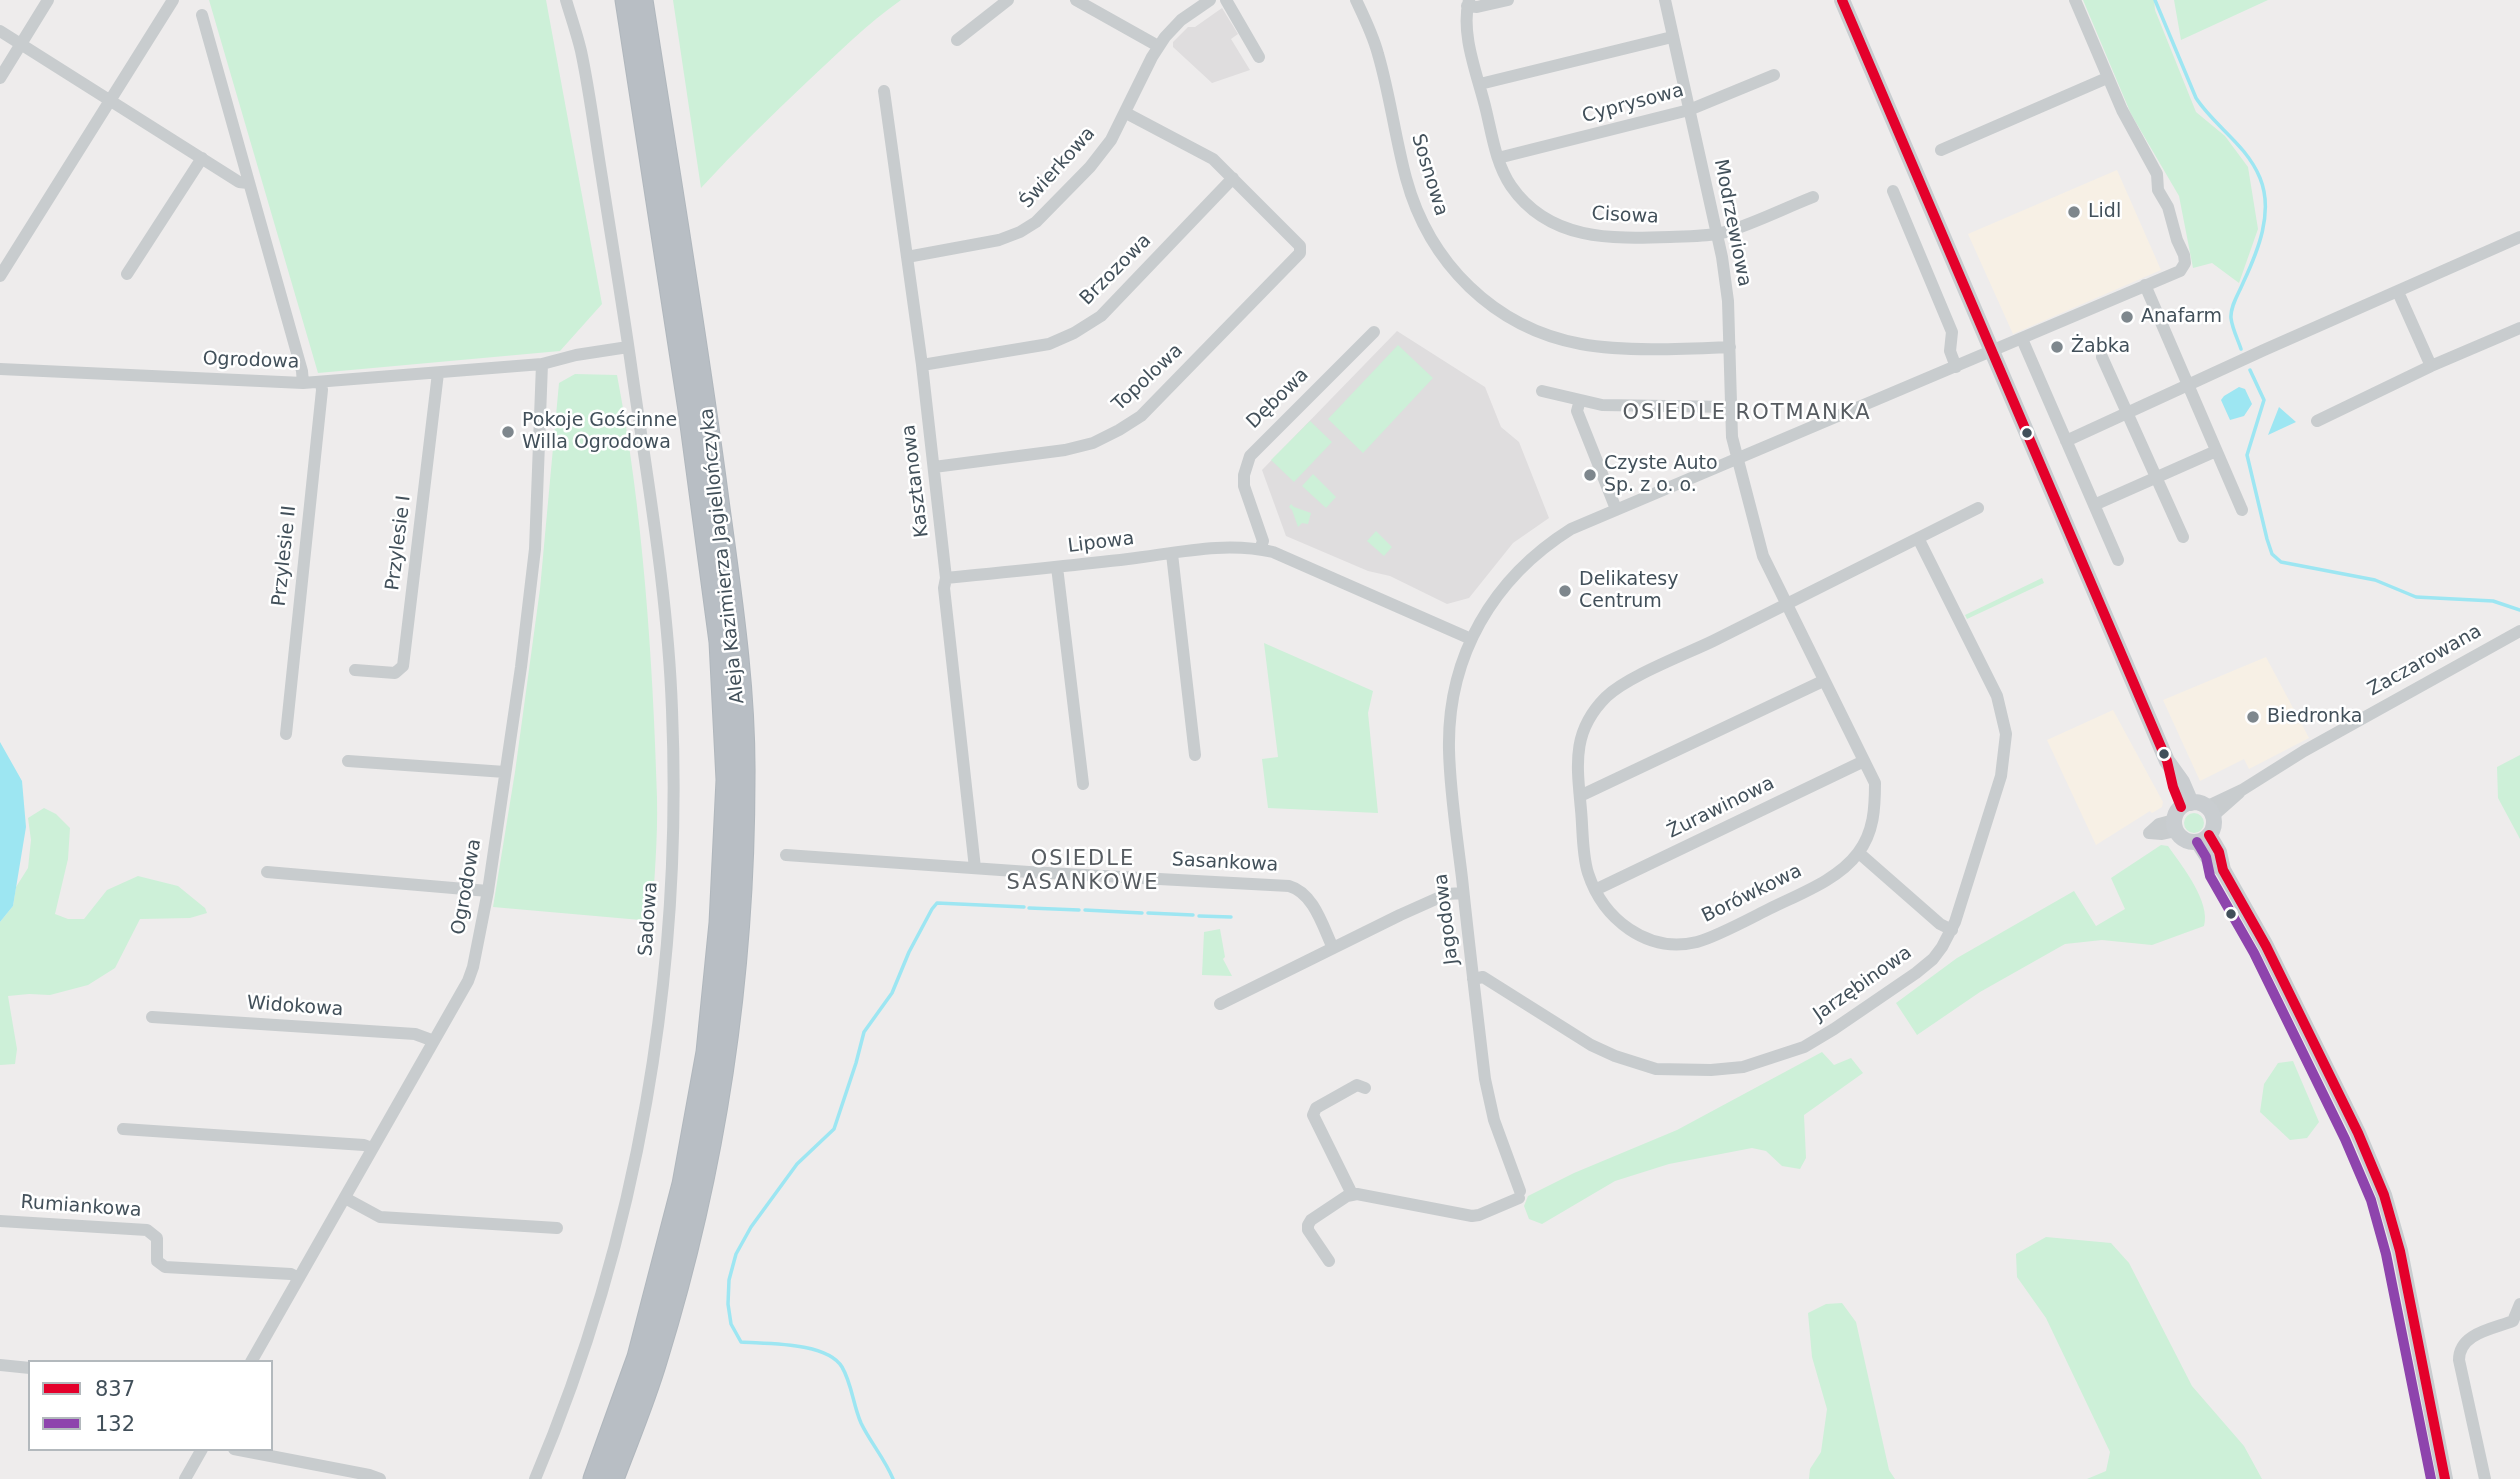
<!DOCTYPE html>
<meta charset="utf-8">
<style>
body{margin:0}
#map{position:relative;width:2520px;height:1479px;overflow:hidden;background:#eeecec;font-family:"DejaVu Sans",sans-serif}
canvas{display:block}
.legend{position:absolute;left:28px;top:1360px;width:245px;height:91px;box-sizing:border-box;background:#fff;border:2px solid #b3b9bd;margin:0;padding:9px 12px;list-style:none;font-size:21px;color:#42505a}
.legend li{display:flex;align-items:center;gap:14px;height:35px}
.legend b{width:35px;border:2px solid #b3b9bd}
</style>
<div id="map">
<canvas width="2520" height="1479"></canvas>
<ul class="legend">
<li><b style="height:9px;background:#e4002b"></b>837</li>
<li><b style="height:9px;background:#8e44ad"></b>132</li>
</ul>
</div>
<script>
const c = document.querySelector('canvas').getContext('2d');
c.lineJoin = 'round';
function paint(path, color) { c.fillStyle = color; c.fill(path, 'evenodd'); }
function strokePath(path, color, width, dash) { c.strokeStyle = color; c.lineWidth = width; c.lineCap = dash ? 'butt' : 'round'; c.setLineDash(dash || []); c.stroke(path); }
function drawText(font, color, halo, rows, align = 'center') {
  c.font = font + ' "DejaVu Sans",sans-serif'; c.lineWidth = 5; c.setLineDash([]); c.textBaseline = 'middle'; c.strokeStyle = halo; c.fillStyle = color; for (const [text, x, y, turn = 0] of rows) {
    c.save(); c.translate(x, y); c.rotate((+turn || 0) * Math.PI / 180); c.textAlign = isNaN(turn) ? turn : align; if (halo) c.strokeText(text, 0, 0); c.fillText(text, 0, 0); c.restore();
  }
}
paint(new Path2D(`
 M2117,170l44,100 -148,64 -45,-100z
 M2266,657l43,81 -60,31 -5,-10 -44,22 -37,-81z
 M2113,710l50,92 -1,5 -10,6 -2,-2 -54,34 -49,-105z`), '#f7f0e5');
paint(new Path2D(`
 M1222,8l16,26 -7,5 19,31 -38,13 -39,-36v-5l15,-15h7z
 M1397,331l88,56 16,40 18,15 30,76 -36,25 -44,55 -22,6 -57,-28 -22,-5 -82,-35 -24,-66z`), '#dfddde');
paint(new Path2D(`
 M209,0h337l56,304 -42,47 -242,22z
 M673,0h228c-34,24 -63,53 -93,81 -37,35 -73,70 -107,107z
 M2083,0h71l1,10 41,102 29,24 23,31 10,62 -19,54 -27,-20 -19,5 -14,-72 -48,-82z
 M2174,0h94l-87,40z
 M1398,345l35,33 -70,75 -35,-34z
 M575,374l42,1c26,136 36,285 40,423 1,41 -3,82 -5,123l-159,-14 22,-135 25,-183 19,-206z
 M1310,421l22,21 -38,40 -23,-22z
 M1313,474l23,23 -10,11 -24,-22z
 M1291,504l3,3 17,6 -3,11 -6,-1 -4,4 -6,-17 -3,-3z
 M1376,531l16,16 -8,9 -17,-15z
 M2042,578l2,5 -77,36 -2,-4z
 M1264,643l109,48 -5,22 10,100 -110,-5 -6,-49 16,-2z
 M2520,755v84l-22,-41 -1,-31z
 M44,808l12,6 14,14 -2,31 -13,55 13,5h16l23,-29 31,-14 40,10 27,22 2,5 -17,5 -50,1 -25,49 -27,17 -38,10 -21,-1 -21,2 9,53 -2,15 -15,1v-143l13,-16 3,-19 12,-19 3,-28 -3,-22z
 M2184 823a10 10 0 1 1 20 0a10 10 0 1 1-20 0Z
 M2161,845l7,1c14,20 43,56 36,80l-52,19 -50,-5 -37,4 -85,48 -63,43 -21,-32 61,-45 117,-67 22,35 29,-17 -14,-31z
 M1220,929l5,28 -2,2 9,17 -30,-1 2,-43z
 M1822,1052l12,13 17,-7 12,15 -59,42 2,43 -6,11 -18,-3 -16,-15 -14,-3 -83,16 -54,17 -73,43 -13,-5 -5,-13 4,-10 46,-23 103,-43z
 M2293,1061l26,61 -12,16 -17,2 -30,-28 4,-28 14,-21z
 M2046,1237l65,6 18,20 63,123 52,60 18,33h-175l19,-8 4,-19 -64,-134 -29,-41 -1,-23z
 M1842,1303l14,19 33,148 6,9h-86l1,-10 11,-17 6,-43 -15,-52 -4,-44 18,-9z`), '#cdf0d8');
paint(new Path2D(`
 M2239,387l6,2 7,15 -8,12 -14,4 -9,-20 3,-4z
 M2279,407l17,15 -28,13z
 M0,742l22,39 4,46 -13,79 -13,16z`), '#9de6f2');
strokePath(new Path2D(`
 M2155,0l41,98c19,29 50,46 64,80 14,34 -2,73 -17,105 -4,10 -13,23 -12,35 1,10 7,22 10,31
 M2250,370l14,30 -17,55 20,84 5,15 9,8 94,18 41,17 77,4 27,9
 M1029,908l50,2
 M1085,910l57,3
 M1148,913l45,2
 M1199,916l32,1
 M893,1479c-8,-20 -23,-37 -32,-56 -8,-18 -9,-39 -19,-56 -15,-25 -74,-23 -101,-25l-10,-18 -3,-20 1,-24 7,-26 15,-27 46,-63 37,-35 22,-66 8,-31 28,-39 17,-41 23,-43 5,-6 87,4`), '#9de6f2', 3.5);
const motorway = new Path2D(`
 M594,1479l44,-122 45,-173 24,-132 13,-129 7,-143 -7,-138 -31,-232 -63,-410
 M613,1479c15,-40 32,-80 44,-121 58,-188 87,-382 87,-580 1,-90 -13,-181 -25,-270 -22,-170 -51,-339 -77,-508`);
strokePath(motorway, '#b0b7bd', 23);
strokePath(new Path2D(`
 M1076,0l82,46
 M1226,0l33,57
 M1356,0c8,17 17,35 22,54 12,41 17,83 28,124 23,85 88,150 175,166 44,8 103,5 149,3
 M1469,0c-9,35 9,76 17,110 6,25 10,54 25,76 38,55 100,53 159,51 20,-1 40,0 59,-6 28,-9 56,-23 84,-34
 M1665,0l57,257 6,44 4,136 31,119 112,227c0,25 -1,49 -17,70 -20,27 -59,41 -89,56 -18,9 -53,28 -72,33 -50,12 -94,-23 -109,-69 -6,-19 -5,-43 -7,-63 -4,-45 -10,-78 25,-113 22,-21 78,-42 107,-56 89,-44 176,-89 265,-133
 M1467,6l10,1 31,-7
 M202,15l100,356 1,12
 M0,31l239,151 9,1
 M957,40l51,-40
 M0,78l48,-78
 M1480,84l192,-47
 M884,91l38,274 24,213 -2,10 31,280
 M1941,150l166,-72
 M1498,158l191,-48 85,-35
 M1893,191l59,141 -2,19 6,16
 M907,257l92,-17 21,-8 16,-10 54,-55 21,-27 41,-83 13,-20 16,-17 29,-20
 M127,274l75,-116
 M0,276l173,-276
 M2145,285l97,225
 M2398,292l33,74
 M2022,339l96,221
 M2102,357l81,180
 M542,364l34,-9 52,-8
 M922,365l127,-21 25,-11 27,-17 132,-138
 M0,369l303,14 239,-19 -7,185 -14,118 -33,224 -15,76 -5,14 -217,381
 M1542,391l60,14 129,2
 M1580,400l-3,11 39,98
 M2317,421l114,-55 89,-38
 M2066,441l198,-91 256,-113
 M934,467l131,-17 28,-7 26,-13 22,-14 159,-163v-7l-87,-87 -87,-46
 M2094,505l122,-54
 M1260,549l3,-8 -19,-55v-11l6,-19 124,-124
 M1172,554l23,201
 M1057,567l26,217
 M946,578c61,-6 122,-12 182,-19 49,-6 96,-18 145,-7l198,87
 M355,670l40,3 8,-7 35,-293
 M286,734l36,-344 -1,-8
 M348,761l157,11
 M1580,796l243,-115
 M2206,807l36,-17 62,-39 216,-120
 M2213,816l26,-23
 M2149,833l10,-9 15,-4
 M2149,833l13,1 14,-3
 M1859,853l81,71 12,6
 M786,855l243,17 260,14c25,7 34,41 44,62
 M267,872l221,19
 M1595,890l269,-129
 M1473,979l10,-2 108,68 24,11 41,13 55,1 32,-3 61,-20 30,-18 82,-56 17,-14 9,-12 13,-25 46,-146 5,-42 -9,-38 -79,-158
 M1220,1004l180,-89 47,-21 16,-1
 M152,1017l263,17 19,7
 M123,1129l241,16 8,3
 M1520,1191l-26,-71 -9,-41c-8,-67 -16,-134 -23,-201 -5,-42 -12,-85 -13,-128 -2,-94 44,-172 122,-221l609,-258 5,-8 -1,-8 -7,-15 -9,-33 -10,-17 -1,-16 -35,-64 -47,-110
 M1352,1194l-39,-79 3,-7 41,-23 8,3
 M345,1198l35,19 177,11
 M0,1221l147,9 10,8v23l8,6 126,7 8,4
 M1329,1261l-21,-31v-5l3,-5 36,-24 10,-2 115,22 7,-1 40,-17
 M0,1365l30,3
 M234,1449l135,26 11,4
 M185,1479l17,-30
 M535,1479c103,-242 148,-507 137,-769 -4,-113 -24,-226 -40,-338 -9,-65 -20,-129 -30,-194 -7,-42 -12,-85 -21,-127 -4,-17 -10,-34 -15,-51
 M2485,1479l-26,-119c0,-27 34,-31 54,-39l7,-17`), '#c8ccce', 12);
strokePath(new Path2D(`
 M1842,0l325,761 15,21 9,21
 M2174 822a20 20 0 1 1 40 0a20 20 0 1 1-40 0Z
 M2209,835l10,17 4,18 43,76 92,187 26,62 16,56 45,228
 M2198,842l11,17 14,11`), '#c9cdd0', 16);
strokePath(motorway, '#b8bec4', 21);
strokePath(new Path2D(`
 M1842,0l325,761 6,26 8,20
 M2209,835l10,17 4,18 43,76 92,187 26,62 16,56 45,228`), '#e4002b', 10);
strokePath(new Path2D(`
 M2197,842l9,15 4,19 44,77 91,186 26,61 15,54 45,225`), '#8e44ad', 10);
for (const [x, y, r, color] of [
 [2074,212,7,"#7e878d"],
 [2127,317,7,"#7e878d"],
 [2057,347,7,"#7e878d"],
 [508,432,7,"#7e878d"],
 [2027,433,6,"#42505a"],
 [1590,475,7,"#7e878d"],
 [1565,591,7,"#7e878d"],
 [2253,717,7,"#7e878d"],
 [2164,754,6,"#42505a"],
 [2231,914,6,"#42505a"]
]) { const dot = new Path2D(); dot.arc(x, y, r, 0, 2 * Math.PI); c.fillStyle = color; c.fill(dot); strokePath(dot, '#fff', 2.5); }
drawText('19px', '#42505a', '#fff', [
 ["Cyprysowa",1633,104,-15],
 ["Świerkowa",1058,168,-48],
 ["Sosnowa",1429,175,73],
 ["Cisowa",1625,216,3],
 ["Modrzewiowa",1732,223,79],
 ["Brzozowa",1116,270,-45],
 ["Ogrodowa",251,361,2],
 ["Topolowa",1148,378,-43],
 ["Dębowa",1278,399,-44],
 ["Kasztanowa",916,481,-97],
 ["Przylesie I",399,543,-83],
 ["Lipowa",1101,543,-7],
 ["Przylesie II",285,556,-84],
 ["Aleja Kazimierza Jagiellończyka",723,556,-96],
 ["Zaczarowana",2425,661,-29],
 ["Żurawinowa",1721,808,-26],
 ["Sasankowa",1225,863,3],
 ["Ogrodowa",467,887,-80],
 ["Borówkowa",1752,894,-26],
 ["Sadowa",649,919,-86],
 ["Jagodowa",1447,919,-97],
 ["Jarzębinowa",1863,984,-35],
 ["Widokowa",295,1007,4],
 ["Rumiankowa",81,1207,4]
]);
drawText('19px', '#42505a', '#fff', [
 ["Lidl",2088,212],
 ["Anafarm",2141,317],
 ["Żabka",2071,347],
 ["Pokoje Gościnne",522,421],
 ["Willa Ogrodowa",522,443],
 ["Czyste Auto",1604,464],
 ["Sp. z o. o.",1604,486],
 ["Delikatesy",1579,580],
 ["Centrum",1579,602],
 ["Biedronka",2267,717]
], 'left');
c.letterSpacing = '2px';
drawText('21px', '#575c61', '#fff', [
 ["OSIEDLE ROTMANKA",1747,414],
 ["OSIEDLE",1083,860],
 ["SASANKOWE",1083,884]
]);
c.letterSpacing = '0px';
</script>
